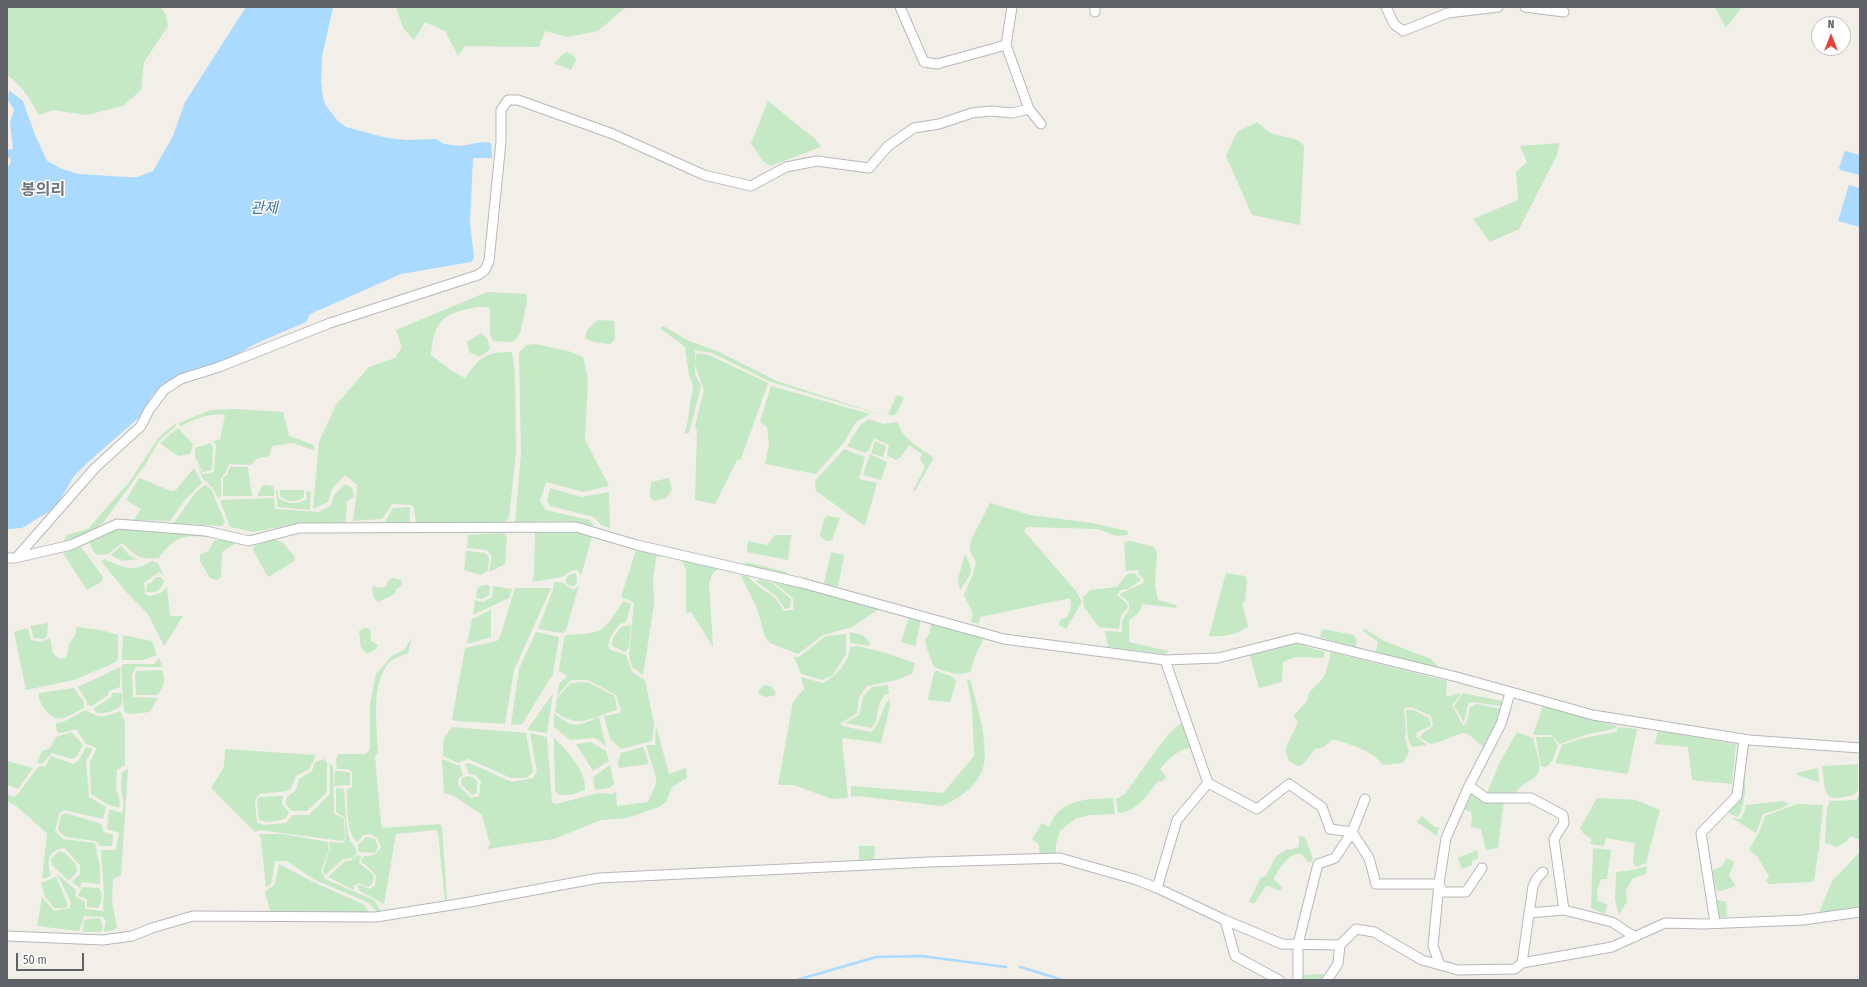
<!DOCTYPE html>
<meta charset="utf-8">
<style>
body{margin:0}
#map{position:relative;width:1867px;height:987px;overflow:hidden;background:#f1efe8;font-family:"Fira Sans Condensed",sans-serif}
canvas{display:block}
.frame{position:absolute;inset:0;border:8px solid #5f6368;pointer-events:none}
.north{position:absolute;left:1811px;top:16px;width:40px;height:40px;box-sizing:border-box;background:#fff;border:1px solid #bfc1c3;border-radius:50%;rotate:0deg;font-size:11px;font-weight:700;line-height:16px;text-align:center;color:#5f6368}
.north::after{content:'';display:block;margin:auto;width:14px;height:18px;background:#ea4335;clip-path:polygon(50% 0,100% 100%,50% 72%,0 100%)}
.scale{position:absolute;left:16px;top:953px;width:68px;height:18px;box-sizing:border-box;border:2px solid #5f6368;border-top:0;padding-left:5px;font-size:12px;line-height:14px;white-space:nowrap;color:#5f6368;-webkit-text-stroke:3px #fff;paint-order:stroke}
</style>
<div id="map">
<canvas width="1867" height="987"></canvas>
<div class="frame"></div>
<div class="north">N</div>
<div class="scale">50 m</div>
</div>
<script>
const c = document.querySelector('canvas').getContext('2d');
c.lineJoin = 'round';
function paint(path, color) { c.fillStyle = color; c.fill(path, 'evenodd'); }
function strokePath(path, color, width, dash) { c.strokeStyle = color; c.lineWidth = width; c.lineCap = dash ? 'butt' : 'round'; c.setLineDash(dash || []); c.stroke(path); }
function drawText(font, color, halo, rows, align = 'center') {
  c.font = font + ' "Fira Sans Condensed","Noto Sans KR",sans-serif'; c.lineWidth = 3; c.setLineDash([]); c.textBaseline = 'middle'; c.strokeStyle = halo; c.fillStyle = color; for (const [text, x, y, turn = 0] of rows) {
    c.save(); c.translate(x, y); c.rotate((+turn || 0) * Math.PI / 180); c.textAlign = isNaN(turn) ? turn : align; if (halo) c.strokeText(text, 0, 0); c.fillText(text, 0, 0); c.restore();
  }
}
paint(new Path2D(`
 M7,7h153l5,6 3,13 -24,36 -3,28 -18,16 -37,9 -33,-5 -14,5c-9,-16 -16,-29 -32,-40z
 M396,7h230l-28,24 -30,6 -23,-6 -6,16 -74,-1 -7,10 -13,-25 -20,-9 -11,18 -11,-12z
 M1715,7h27l-16,21z
 M566,52l6,2 4,6 -5,10 -17,-7z
 M768,101l47,38 6,8 -51,19 -8,-6 -11,-17z
 M1257,122l13,11 28,7 6,6 -4,79 -48,-10 -26,-59 11,-24z
 M1559,143l-2,12 -38,74 -29,13 -17,-23 45,-19 -2,-28 11,-10 -7,-16z
 M487,292l39,2 1,7 -7,33 -7,8 -20,-1 -3,-8v-25c-8,-2 -14,-1 -22,1 -28,5 -35,18 -37,46l21,16 13,7c15,-21 20,-26 47,-26l3,22 1,77 -7,67 -5,5 -88,1 -2,-16 -3,-3 -19,-1 -10,15 -29,2c1,-12 4,-23 4,-36l-12,-10 -13,14 -4,13 -15,7 6,-67 17,-37 33,-38 26,-9 7,-11 -6,-17z
 M598,320l16,1 1,18 -5,5 -17,-2 -8,-4 2,-8z
 M663,326l26,15 28,10 60,30 114,37 -120,-36 -59,-29 -17,-3v11l2,-8 12,2 59,28 -27,76 -4,1 -22,44 -20,-4 2,-69 -2,-5 9,-36 -9,-25v9l6,12 -12,47 -5,1 3,-9 6,-39 -4,-11 -4,-28 -25,-19z
 M481,333l6,5 3,11 -10,8 -11,-5 -2,-10z
 M535,344l33,7 15,6 5,22 -3,61 24,46 -26,6 -37,-10 -6,19 6,9 43,10 6,6 -29,-5 -51,1 6,-68 -2,-101 7,-8z
 M771,386l99,28 -14,8 -12,20 -28,32 -51,-10 4,-20 -2,-17 -7,-5z
 M897,395l7,2 -7,16 -4,3 -5,-2z
 M235,409l48,3 6,24 25,9v5l-21,-7 -21,3 -3,10 -13,3 -5,6 -22,-1 -3,8 -5,6v18l-3,2 -5,-10 -10,-9 -6,-15 6,10 11,-2 2,-27 -3,-4 7,-1 5,-25c-16,-2 -31,4 -45,12l-1,-4 32,-13z
 M869,419l14,5 15,-2c3,16 22,26 35,35v2l-18,32h-2l12,-24 -5,-8 2,-5 -13,-9 -8,12 -5,3 -9,-5 2,-10 -15,-7 -5,12 -4,3 -18,-7 14,-22z
 M176,423v3l-17,15 -14,24 -43,59 -11,7 -28,11 4,-7 21,-6 42,-48 29,-44z
 M178,428l15,16 -3,10 -12,2 -18,-13z
 M875,441l11,5 -3,11 -12,-4z
 M210,443l3,3 -1,24 -9,2 -8,-15v-9z
 M844,449l21,8 -6,22 18,4 -12,43 -49,-35 -1,-10z
 M870,454l17,8 -6,18 -18,-5z
 M230,467h18l4,29h-29v-18l4,-3z
 M194,468l8,15 -18,18 -14,20 -36,-1 7,-11 -15,-9 13,-22 32,13 5,-1z
 M669,478l3,12 -6,8 -12,3 -4,-4 1,-15z
 M345,484l7,4 2,9 -7,4 -1,19 -2,3h-44l-47,9 -23,-5 -10,-27 54,-2 1,11 44,3 12,-7 3,-10z
 M205,485l6,4 14,33 -3,4 -48,-3 22,-31z
 M263,485l9,1 2,2v8h-16l1,-4z
 M550,488l31,9 28,-5 1,36 -9,-3 -7,-8 -44,-11 -3,-5z
 M276,490h2v8c9,6 20,7 29,1l-1,-8 5,1 -1,18 -32,-3z
 M280,490h24v7c-8,6 -17,5 -24,-1z
 M990,503l40,12 62,8 36,8 -1,4 -10,1 -19,-7 -71,-2 -3,4 51,59 7,12 -16,27 -7,-4 1,-5 7,-3 4,-10 -1,-9 -90,19 -1,7 -8,-2 2,-8 -9,-19 9,-21 3,-12 -6,-11 1,-11z
 M410,507v15h-25l8,-14z
 M827,516l13,2 -8,22 -6,1 -6,-5 4,-17z
 M119,527l86,6 17,5c-30,-1 -43,-9 -63,20 -21,2 -22,-2 -37,-15l-14,11 -11,1 -4,-4 -4,-11z
 M576,531l16,5 -11,40 -4,-7 -10,4 -5,4 -30,5 2,-7 1,-43z
 M504,533l3,4 -2,27 -16,8 3,-16 -5,-6 -20,-2 1,-13z
 M775,535h16l-3,25 -41,-8 1,-11 19,4z
 M273,539l9,3 13,15 -2,5 -25,15 -15,-27 2,-4z
 M215,540h8l13,3 -14,9 -1,25 -4,3 -7,-2 -10,-17v-6l8,-4z
 M1131,541l23,6 3,5 -2,33 3,15 18,5 1,3 -35,-4 -2,7 -11,10v21l39,9 -2,3 -58,-7 -3,-16 17,1v-11l7,-11v-8l-8,-6 -1,-2 23,-11 2,-3 -7,-6 1,-4 -13,1 -2,-29z
 M121,546l9,10 8,3 -16,2 -11,-6z
 M81,547l22,30 -2,5 -14,8 -24,-37z
 M636,550l27,6 -7,1 -3,22 1,26 -11,70 -11,-8 -3,-13 5,-52 -13,-5z
 M466,551l19,2 4,4 -1,13 -7,5 -17,-5z
 M831,552l13,3 -6,32 -14,-3z
 M965,554c10,19 6,19 -5,36l-2,-11z
 M669,557l50,10 -7,8 -3,8 4,64 -22,-35 -5,1v-43l-4,-9z
 M104,559c20,9 28,14 48,2l6,2 6,14 -5,-5 -15,11 1,11 5,2 11,-3 6,-6 3,29h13l-19,30 -16,-32 -20,-20 -27,-33z
 M746,562l41,10 -1,4 -42,-11z
 M576,573l1,10 -4,4 -6,-3 -2,-4 4,-5z
 M1134,573l7,7 -13,9 -8,1 -3,5 9,8 2,4 -7,9 -2,13 -20,-2 -15,-20 -1,-10 7,-7 27,-3 10,-13z
 M1226,573l19,3 2,5 -2,20 -3,2 6,24c-12,8 -25,10 -39,9z
 M740,574l9,3 5,6 21,15 9,13 9,-1v-12l-20,-16 -15,-7 121,34 -27,18 -29,8 -25,19 -28,-11 -5,-6 -8,-29z
 M156,577h4l4,4c-2,8 -10,14 -18,10l1,-7 4,-1z
 M393,578l9,2 -1,6 -5,3 -1,5 -17,8 -4,-4 -2,-9 2,-3 4,2 8,-1 2,-6z
 M761,579l11,4 19,16 -1,9 -5,1 -9,-13 -20,-15z
 M554,582h8l11,8 6,-5 -13,45 -4,3 -24,-4 15,-39z
 M482,585h7l1,4 -1,6 -7,4 -6,-1 1,-9z
 M492,586l20,3 -3,9 -36,17 2,-15 8,2 9,-5 1,-8z
 M515,588h36l-37,82 -9,54 -50,-3 -3,-2 13,-71 32,-7 3,-4z
 M623,601l8,3 -5,18 -6,2 -9,12 -3,10 3,4 15,5 6,17 13,8 9,43 -2,18 -31,8 -11,-10 -6,-23 15,-3 2,-3 -5,-15 -28,-15h-17l-14,16 2,-12 8,-8 -8,-5v-2l5,-30 2,-4c38,-2 37,-2 57,-34z
 M491,610v27l-24,7 5,-25z
 M909,617l11,3c1,10 -4,14 -4,26l-15,-4z
 M48,623l-1,13 -3,3 -10,-1 -4,-12z
 M931,624l49,13 3,3 -8,16 -4,15c-11,7 -26,0 -37,-4l-7,-18 -2,-10 5,-6z
 M631,625l-2,22 -4,5 -13,-6 1,-8 8,-11z
 M76,627l25,3 17,5v23l-2,4 -42,18 -48,10 -12,-58 14,-4 3,12 11,2 8,-4 3,15 5,5 5,1 4,-3 2,-12 7,-10z
 M365,628l5,1 1,12 7,4 -3,5 -8,4 -6,-6 -2,-17z
 M1322,629l32,6 3,7 -2,5 -35,-10z
 M1365,629l19,12 47,18 9,10 -65,-15 3,-12 -16,-12z
 M536,632l23,5 -6,37 -31,50 -11,1 8,-56z
 M850,632l12,3 7,6 1,5 -20,-3z
 M846,634v20l-13,21 -11,5 -21,-6 -7,-17h5l27,-21z
 M123,635l29,6 5,14 -14,5h-21z
 M412,637l-4,16c-7,3 -17,6 -21,12 -16,22 -10,62 -9,88l-3,3 6,69 2,3 57,-4 2,3 5,73 -2,1 -7,-68 -2,-3 -40,4 -12,70 -24,-13 -3,-5 3,-1 9,4 6,-3 1,-11 -10,-10 -4,-2 -1,-3 3,-4c8,1 13,-2 17,-9l-4,-9 -6,-4 -7,1 -7,7c-11,-10 -10,-38 -10,-53l5,-2v-15l-4,-3h-11l-1,-10 3,-5h27l4,-4v-45l6,-31 16,-18 13,-7z
 M1298,644l27,8 -2,6 -28,-1 -12,5 -1,20 -23,6 -10,-36 27,-7z
 M857,646l26,6 32,11 -3,11 -19,7 -26,5 -8,11 -2,16 -16,10 1,3 29,6c11,-11 10,-21 18,-34l1,8 -9,37 -38,-5 -1,1 6,59 -16,1 -38,-14h-16l15,-83 11,-13 -3,-12 22,6c13,-7 26,-20 27,-36z
 M1330,652l117,29 -1,16 13,-4 1,3 -8,9 11,21 4,-4 3,-15 7,-3 23,5 1,4 -18,34c-5,-4 -12,-12 -18,-14 -4,-1 -27,10 -34,11l-11,-6 2,-4 11,-8 -2,-10 -19,-9 -8,1 2,24 -1,6 4,14 -6,11 -20,2c-13,-16 -32,-20 -50,-26l-9,8 -9,2 -12,15 -5,2 -9,-5 -4,-11 13,-28 -5,-6 14,-15 2,-8 15,-16 6,-19z
 M159,658l4,9h-27l-4,7 1,23 25,1 -8,14 -20,2 -6,-2 -3,-44 2,-4h31z
 M120,667v20l-11,4 -1,4 -16,11 -5,-1v-3l-9,-15z
 M162,670c5,10 1,18 -5,25h-21l-1,-19 1,-5z
 M937,671l16,6 3,5 -6,20 -22,-2 6,-28z
 M970,679c6,22 23,76 10,96 -7,14 -24,25 -38,31l-84,-10 -7,1v-11l92,7 31,-37 -2,-51 -5,-24z
 M587,682l28,14 2,14c-28,7 -35,20 -62,2l2,-14 14,-15z
 M765,685l7,2 4,8 -10,2 -8,-3 2,-5z
 M888,685l1,9h-4l-6,10 -3,18 -5,6 -26,-5 14,-8 4,-18 9,-10z
 M74,688l10,14v6c-17,8 -26,19 -40,0 -3,-4 -6,-10 -5,-15z
 M112,693h10c0,3 1,7 0,10 -3,8 -18,11 -25,10l-3,-4c4,-5 12,-7 18,-13z
 M553,693l-6,40 -20,-3z
 M1463,693l39,8 -1,5 -28,-4 -5,2 -4,18 -10,-16z
 M1543,706l74,20 -3,3 -26,5 -28,10 -8,-9h-19z
 M86,710c14,10 19,7 34,1l5,11v43l-8,5 -1,19 4,13 -1,6 -12,-4 -16,-10 -1,-32 7,-14 -11,-4 -10,-15 -14,4 -5,-1 -1,-9 7,-1z
 M1406,710h8l15,8 2,8 -14,6 -1,5 11,8 -15,2 -4,-8z
 M554,713c20,16 22,14 45,4l7,29 -11,-8 -25,2 -16,-13z
 M1182,723l9,23 -1,2c-14,2 -21,11 -30,21l6,8 -4,5 -4,-1c-11,14 -20,30 -40,32l-2,-14 9,-5c10,-13 45,-67 57,-71z
 M656,726l13,48 17,-6 1,10 -15,9 -6,15 -7,5 -32,11 -26,2 -47,19 -67,10 3,-5 -8,-29 -28,-19 -10,-3 -2,-34 15,6h3l3,10 -4,3 -1,7 13,13 8,-2 2,-15 -6,-6 -6,-1 -4,-10 4,-1 43,19 21,-4 4,-6 -7,-39 17,4 5,65 4,2 42,-11 14,1 4,-2 1,14 31,-4 8,-18v-7l-10,-32h9z
 M452,727l74,6 7,39 -7,6h-15l-43,-19 -10,4 -15,-7 1,-18z
 M1618,727l19,2 -9,45 -73,-11 7,-18 21,-7 33,-6z
 M1658,731l78,13 -4,40 -40,-4 -4,-33 -33,-3z
 M72,732l11,13 -6,11 -5,3 -20,-6 -9,10 -6,1 5,-13 8,-3 6,-11z
 M1517,732l16,6c2,9 8,23 6,32 -3,12 -21,13 -24,25l-28,-2 13,-31z
 M1536,737h17l5,9 -6,15 -6,6 -5,-1z
 M554,738c13,12 33,34 31,52l-14,5h-12l-4,-4z
 M591,742l15,9 3,10 -16,10 -17,-27z
 M86,747l7,2 -7,12 3,36 17,10 -3,12 -39,-9 -5,4 -4,17 8,8 32,4 5,24v17l-18,-2 -2,6 -8,-6 8,-8v-9l-16,-17c-17,2 -17,14 -13,28l-9,3 5,-46 -31,-27 -9,-5v-7l7,3 3,-2 22,-29 6,1 6,-11 22,8 6,-4z
 M643,747l6,17 -30,4 -1,-6 3,-9z
 M225,749l91,6 -7,14 -13,7 -5,12 -4,3 -27,3 -5,6 2,22 6,3 23,-2 7,-8h16l21,-21v-31l3,4 1,47 10,4 1,19 -2,4 -84,-11 -4,2 -44,-44 13,-21z
 M324,759l3,4v29l-20,19h-15l-7,-8 2,-6 9,-7 3,-11 13,-8 3,-9z
 M7,761l26,7 -15,21 -11,-4z
 M1858,764v26l-4,5 -16,3 -9,-1 -4,-8 -3,-23z
 M610,765l4,19 -5,4 -14,2 -2,-13z
 M1818,768l1,14 -23,-7 1,-2z
 M128,769l-7,106 -8,4 -1,22 5,26 -3,3 -10,2 2,-11 -3,-4 -19,-1 -5,15 -42,-5 5,-29 12,14 16,-3 1,-6 -14,-28 19,16 -1,6 10,6v7l18,2 1,-19 -3,-42h15l3,-17 -12,-4 2,-20 13,4 2,-10 -3,-13 1,-18z
 M335,771l13,1 2,2v11l-16,1z
 M468,776l5,1 4,4v12l-5,2 -11,-11 1,-6z
 M1742,777h2c3,13 0,29 -6,40l-8,-3 -1,-3z
 M336,788l8,1c1,12 2,40 6,51 2,5 6,7 7,13l-4,5 -10,1 -18,16 -2,-4 7,-22 -1,-7 14,1 3,-6 -1,-19 -9,-6z
 M1470,791l34,9 -6,48 -12,2 -5,-21 -10,-2 1,-11 -1,-4 -9,-3z
 M1860,793v47l-10,-4 -3,5 -10,6 -12,-4 2,-36 3,-6 26,-1z
 M283,796l-1,8 7,9 -4,6 -16,3 -10,-2 -2,-20 3,-3z
 M1113,798l2,16 -25,1 -15,4 -15,12 -4,13v11l-16,2 -1,-12 -7,-6 10,-16 6,4c4,-4 5,-10 9,-14 14,-15 37,-14 56,-15z
 M1597,798l39,2 24,10 -14,53 -10,4 -3,-5 2,-19 -29,-5 -2,8 -14,-2 2,-4 -10,-8 -2,-4z
 M1783,801l6,3 -9,5 -17,5 -7,19 -24,-15 8,1 4,-6 2,-8z
 M1797,804l26,1 -4,43 -5,32 -3,2 -42,2 -3,-3 3,-5 -12,-20 -8,-6 11,-20 5,-14z
 M66,813l36,11 1,8 10,3 -1,11h-12l-4,-5 -30,-4 -8,-7 3,-15z
 M1422,816l13,11h4l-2,9 -20,-14z
 M259,834h24l45,8 1,8 -8,21 4,8 49,21 7,11 -4,1 -8,-9 -56,-24 -26,-18h-12l-4,23 -5,3 -5,-48z
 M1299,836l6,1 8,22 -2,3h-3l-6,-8c-14,-2 -22,14 -28,24l1,3 7,6 -2,4 -11,-5h-3l-12,18 -5,-2 12,-25 5,-1 10,-20 12,-7 1,1 10,-3z
 M366,837l9,2 3,8 -3,6 -16,-1 -1,-7z
 M859,846h16l-1,13 -15,1z
 M1593,848l18,2 -4,29h-6l-4,11v10l10,5 -2,9 -14,-6z
 M1477,850l1,8 -6,3v4l-10,4 -4,-11z
 M59,851l6,2 11,12 1,7 -8,9 -17,-16 -1,-6z
 M1860,852v54l-41,7 13,-32z
 M358,855l3,1 -2,7 15,12 -2,9 -4,3 -9,-4 -5,3v4l-26,-13 17,-16h5z
 M1726,858l8,4 -5,14 5,7 1,3 -13,5 -6,-1 -1,-6 -5,-5v-8l13,-5z
 M279,864l32,17 52,23 7,9 -100,-2 -5,-19 10,-8z
 M1647,866l-1,8 -13,4 -7,12 1,11 -8,14 -4,-15 1,-28 17,-2z
 M56,877l12,28 -2,3h-12l-9,-12 -4,-13z
 M82,887l17,1c4,5 3,15 -1,20l-11,-1v-8l-9,-3z
 M1715,899l11,3 1,15h-7l-3,-3z
 M100,918l3,10 -2,4h-18l1,-11 4,-2z
 M1324,974l-4,6h-17v-5z`), '#c5e8c5');
paint(new Path2D(`
 M246,7h87l-11,49 -1,25 2,18 3,7 12,15 8,6 41,11 20,2 29,-1 8,5 16,2 23,-4 8,1 1,15h-19l-3,65 4,35 -3,4 -70,12 -91,40 -4,8 -51,22 -22,13 -44,16 -30,16 -8,8 -8,17 -57,50 -12,12 -16,27 -8,8 -28,17 -14,1 -1,-360 4,-7 -1,-4 -3,-1v-7l6,-1 -3,-27 4,-12 -6,-10 1,-10 14,11 12,34 12,26 15,8 17,5 47,3h11l16,-6 20,-35 12,-34z
 M1845,151l15,4v20l-20,-5 -1,-2z
 M1849,185l11,3v39l-22,-6z`), '#aadaff');
strokePath(new Path2D(`
 M1020,967l43,13
 M797,980l79,-23 45,-1 85,11`), '#aadaff', 2.5);
const minor = new Path2D(`
 M900,7l24,55 13,2 69,-19
 M1012,7l-6,38 23,64 12,15
 M1095,7v5
 M1386,7l8,17 9,7 45,-18 50,-6
 M1525,7l39,5
 M17,557l78,-89 46,-42 8,-16 15,-20 17,-11 38,-12 111,-44 148,-48 7,-5 4,-9 12,-119v-32l7,-10h10l95,34 91,41 47,11 35,-19 31,-6 52,7 19,-22 26,-18 25,-4 33,-11 19,-2 21,2 17,-4
 M7,558h8l56,-13 46,-21 89,7 43,10 50,-13 277,-1 61,18 165,38 202,56 161,21 53,-2 79,-20 160,39 136,38 156,25 111,8
 M1165,660l43,123 -31,37 -20,68 68,32 10,36 44,24
 M1208,783l49,26 32,-25 33,23 8,22 22,3 17,26 7,26h63l4,8h23l16,-24
 M1469,786l17,12h45l32,17 1,8 -10,16 10,71
 M1529,913l35,-3 48,12 23,15
 M1225,920l57,24 58,1
 M1715,923l-14,-90 36,-37 7,-57
 M7,936l96,4 29,-4 20,-8 41,-12 183,1 88,-14 135,-25 331,-16 130,-4 77,22 20,8
 M1522,963l11,-77 4,-8 6,-6
 M1440,965l-7,-19 6,-62 7,-46 23,-52 32,-62 9,-31
 M1298,980v-36l20,-80 17,-6 17,-26 13,-33
 M1327,980l11,-16 2,-19 16,-16 18,3 48,28 36,10 57,-1 7,-6 90,-16 53,-24 38,1 100,-4 57,-8`);
strokePath(minor, '#b5b8bc', 11);
strokePath(minor, '#fff', 9);
drawText('italic 15px', '#4174aa', '#fff', [
 ["관제",264,209]
]);
drawText('bold 16px', '#70757a', '#fff', [
 ["봉의리",43,191]
]);
</script>
